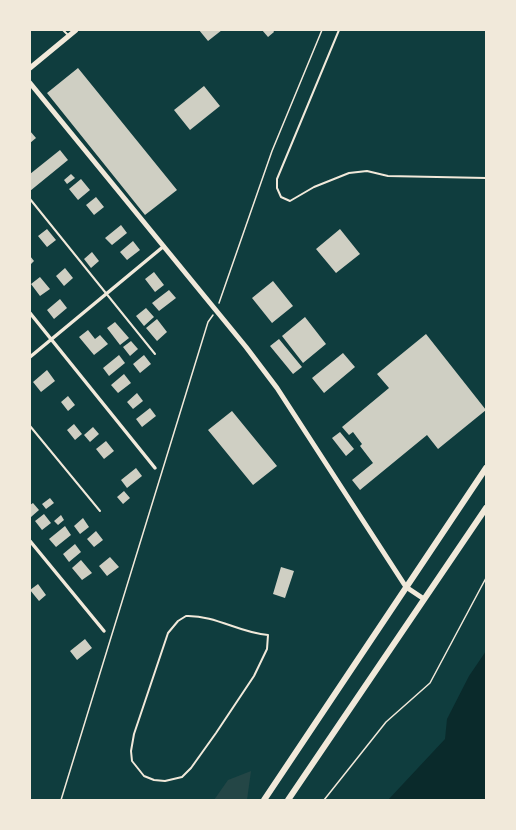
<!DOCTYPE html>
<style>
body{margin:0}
#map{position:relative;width:516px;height:830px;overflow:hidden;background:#0f3d3e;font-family:Merriweather,serif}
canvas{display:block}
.frame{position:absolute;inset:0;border:31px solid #f1e9da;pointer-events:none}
</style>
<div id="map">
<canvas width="516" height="830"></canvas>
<div class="frame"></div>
</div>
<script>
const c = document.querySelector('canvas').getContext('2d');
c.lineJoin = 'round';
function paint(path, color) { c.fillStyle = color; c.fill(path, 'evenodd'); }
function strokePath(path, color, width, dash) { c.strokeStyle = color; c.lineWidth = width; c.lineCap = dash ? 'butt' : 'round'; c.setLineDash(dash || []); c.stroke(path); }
paint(new Path2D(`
 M251,771l-4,29h-33l14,-20z`), '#244646');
paint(new Path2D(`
 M486,651v149h-98l57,-61 2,-20 22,-43z`), '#0a2a2b');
paint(new Path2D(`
 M199,30h23l-14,11z
 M262,30h11l1,2 -6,5z
 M78,68l99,122 -32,25 -98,-122z
 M204,86l16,20 -30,24 -16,-20z
 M30,131l6,7 -6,5z
 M60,150l8,10 -38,31v-17z
 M71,174l4,4 -8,6 -3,-4z
 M81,179l9,11 -12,10 -9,-11z
 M96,197l8,10 -10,8 -8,-10z
 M121,225l6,8 -15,12 -7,-7z
 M47,229l9,11 -9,7 -9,-11z
 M340,229l20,25 -24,19 -20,-24z
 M133,241l7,9 -13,10 -7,-8z
 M92,252l7,9 -8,7 -7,-9z
 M30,256l4,5 -4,4z
 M65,268l8,10 -9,8 -8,-10z
 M154,272l10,13 -9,7 -10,-13z
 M40,277l10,12 -10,7 -9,-12z
 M273,281l20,25 -21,17 -20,-25z
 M169,290l7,8 -17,13 -7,-8z
 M60,299l7,9 -13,11 -7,-9z
 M146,308l8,9 -10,9 -8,-10z
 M305,317l21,27 -23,19 -21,-27z
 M157,319l10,13 -10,9 -11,-13z
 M115,322l14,16 -9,7 -13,-17z
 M88,330l7,9 5,-4 8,9 -14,11 -15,-18z
 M426,334l60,76 -48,39 -11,-14 -67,55 -8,-10 21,-17 -13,-17 2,-2 -9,-12 -4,3 -7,-8 47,-39 -12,-14z
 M279,339l23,28 -9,7 -23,-28z
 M131,341l7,8 -8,7 -7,-9z
 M343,353l12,14 -31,26 -12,-15z
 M119,355l6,8 -16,13 -6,-8z
 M144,355l7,9 -11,9 -7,-9z
 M47,370l8,11 -14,11 -8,-10z
 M124,374l7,9 -13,10 -7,-8z
 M137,393l6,8 -10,8 -6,-7z
 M68,396l7,9 -7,6 -7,-9z
 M150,408l6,8 -14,11 -6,-8z
 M232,411l45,55 -24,19 -45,-55z
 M74,424l8,10 -7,6 -8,-10z
 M93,427l6,7 -9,8 -6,-7z
 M340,432l14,17 -8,7 -14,-18z
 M106,441l8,10 -10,8 -8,-10z
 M136,468l6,8 -15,12 -6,-8z
 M124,491l6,7 -7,6 -6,-7z
 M50,498l4,5 -8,6 -4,-5z
 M33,503l6,7 -8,7 -1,-12z
 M44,514l7,9 -9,7 -7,-9z
 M61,515l3,5 -6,5 -4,-4z
 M83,518l6,9 -9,7 -6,-8z
 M65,526l6,9 -15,12 -7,-8z
 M96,531l7,9 -9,7 -7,-8z
 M75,544l6,8 -12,10 -6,-8z
 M110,557l9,10 -12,9 -8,-10z
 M81,560l11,13 -10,7 -10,-12z
 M281,567l13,4 -9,27 -12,-4z
 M38,584l8,11 -7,6 -9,-11z
 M85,639l7,9 -15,12 -7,-9z`), '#cfcfc3');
strokePath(new Path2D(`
 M219,303l53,-152 50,-121
 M61,800l147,-478 5,-7
 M324,800l62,-78 44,-39 56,-105`), '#f1e9da', 1.5);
strokePath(new Path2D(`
 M63,30l5,5
 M339,30l-62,149v9l4,9 9,4 24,-14 35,-14 18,-2 21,5 98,2
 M30,199l125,155
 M30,426l70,85
 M186,616c30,-1 53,17 82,19l-1,14 -13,27 -38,57 -25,35 -9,9 -17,4 -11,-1 -10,-4 -12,-15 -1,-10 3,-17 34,-101 10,-12z`), '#f1e9da', 2);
strokePath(new Path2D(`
 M30,313l125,155
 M30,357l134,-111
 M30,541l74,90`), '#f1e9da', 3.5);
strokePath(new Path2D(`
 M30,68l46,-38
 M30,83l216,264 31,41 129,199 18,12`), '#f1e9da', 5);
strokePath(new Path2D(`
 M264,800l222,-332
 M288,800l198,-292`), '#f1e9da', 6);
</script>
